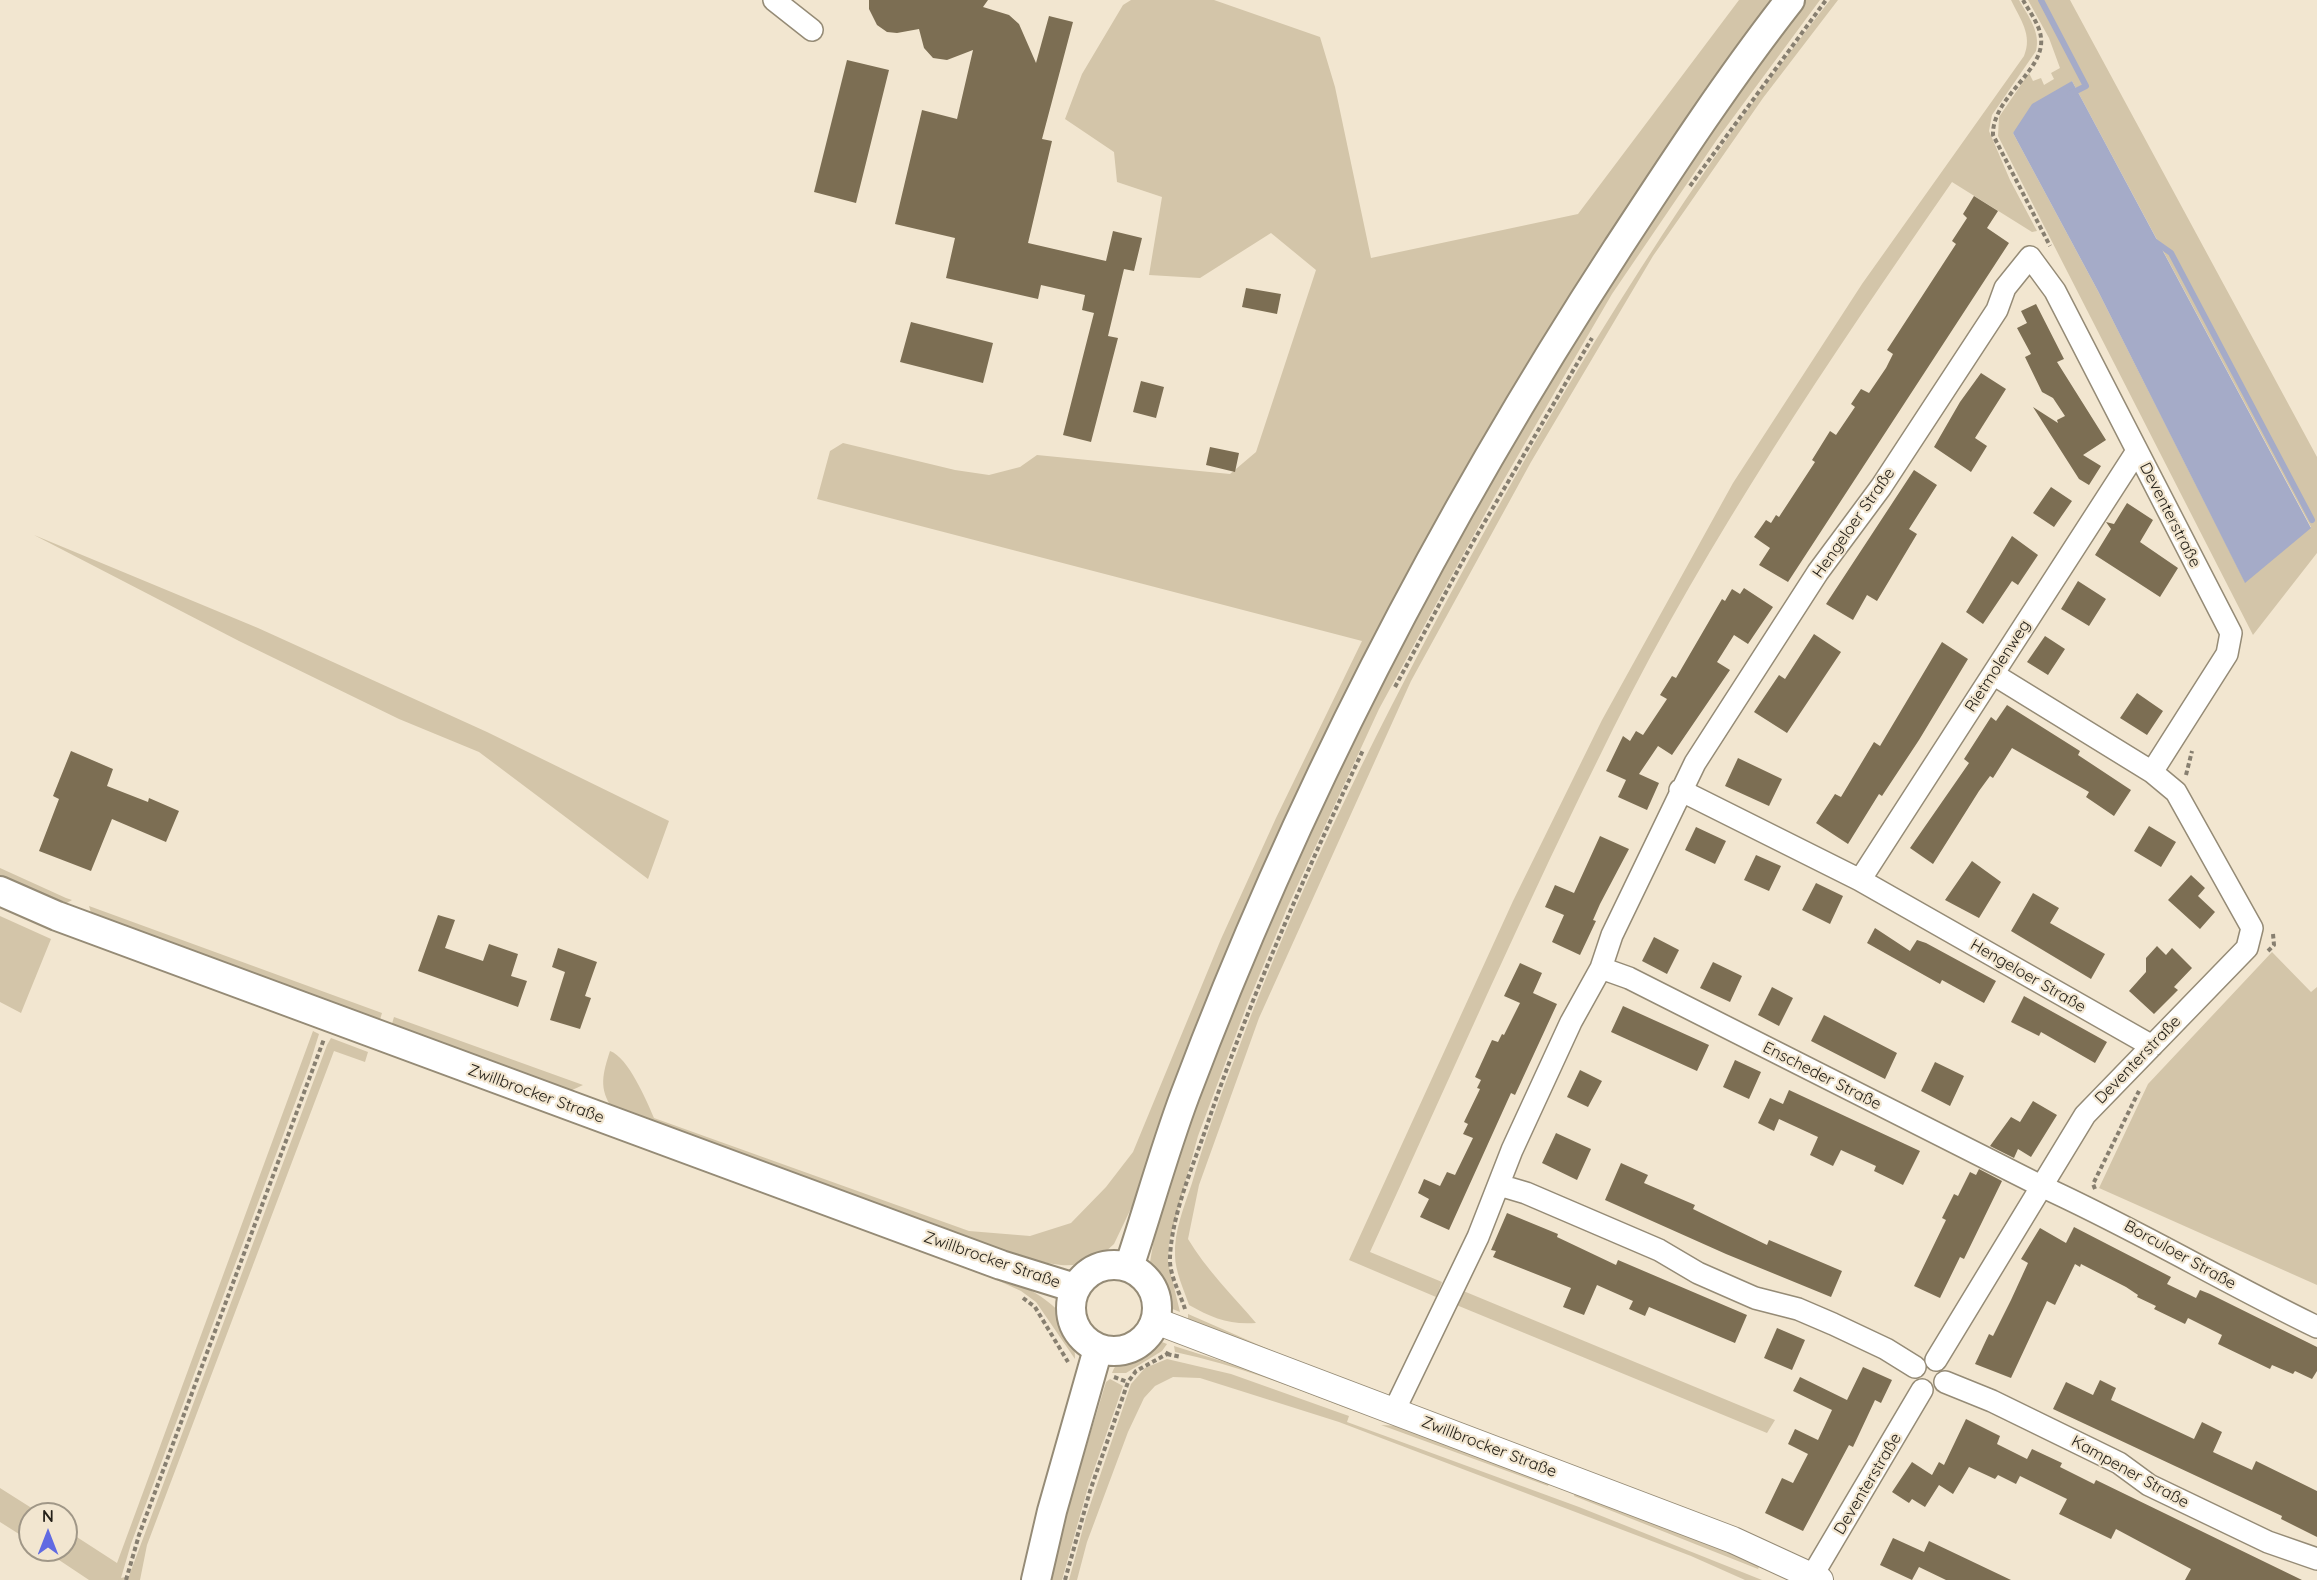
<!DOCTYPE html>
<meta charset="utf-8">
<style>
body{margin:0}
#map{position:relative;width:2317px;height:1580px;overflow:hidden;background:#f2e6d0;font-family:Quicksand,sans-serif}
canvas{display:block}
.north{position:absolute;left:18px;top:1502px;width:60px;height:60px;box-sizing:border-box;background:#f2e6d0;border:2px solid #a09787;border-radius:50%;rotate:0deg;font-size:16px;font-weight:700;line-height:24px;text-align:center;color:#252119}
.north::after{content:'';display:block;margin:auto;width:21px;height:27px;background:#606ae2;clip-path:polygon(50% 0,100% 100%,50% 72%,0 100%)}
</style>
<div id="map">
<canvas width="2317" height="1580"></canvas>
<div class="north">N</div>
</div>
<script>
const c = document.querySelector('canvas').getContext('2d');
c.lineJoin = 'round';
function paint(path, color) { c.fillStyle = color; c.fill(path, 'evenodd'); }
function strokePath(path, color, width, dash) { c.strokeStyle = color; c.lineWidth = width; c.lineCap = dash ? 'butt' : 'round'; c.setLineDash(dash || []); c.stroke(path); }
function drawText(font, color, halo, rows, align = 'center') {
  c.font = font + ' Quicksand,sans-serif'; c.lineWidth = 4.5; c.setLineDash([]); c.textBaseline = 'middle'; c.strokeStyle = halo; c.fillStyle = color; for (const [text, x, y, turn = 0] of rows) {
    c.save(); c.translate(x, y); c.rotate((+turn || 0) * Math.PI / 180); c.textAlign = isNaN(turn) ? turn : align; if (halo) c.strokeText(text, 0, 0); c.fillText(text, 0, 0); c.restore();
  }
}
paint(new Path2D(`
 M1131,0h83l106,37 15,50 36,171 207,-44 161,-214h34l-79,107 -143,221 -437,916c-14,14 -33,23 -53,21 -57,-7 -129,-37 -183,-57 -88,-33 -177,-66 -265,-99 -15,-20 -10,-36 -3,-58 18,6 37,50 44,67l315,113 61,5 41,-13 35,-36 27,-35 88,-213 55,-121 86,-177 -545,-142 13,-48 13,-8 112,27 34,5 31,-8 17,-12 193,19 26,-22 60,-182 -45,-37 -71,45 -51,-3 13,-78 -45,-15 -3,-30 -49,-33 17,-45 41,-69z
 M1803,0h17l-102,138 -106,156 -110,189 -123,226 -91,197 -41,99 -49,131 -29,106 -1,20 12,50 -10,-4 -7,-11 -13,-35 9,-52 32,-101 97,-235 129,-270 201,-342z
 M1830,0h8l-75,98 -110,158 -122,206 -120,219 -152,337 -60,167 -11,54c17,29 46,58 68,84 -27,2 -44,-5 -67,-18 -5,-15 -14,-34 -14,-50 -1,-24 9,-48 17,-72 13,-45 29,-89 46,-133 64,-172 146,-335 234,-496 106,-193 222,-380 358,-554z
 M2011,0h8c9,16 22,32 17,51l-44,64 -3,16 21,49 27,51 -5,1 -80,-50c-122,176 -243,355 -339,547 -86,172 -163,349 -243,523l72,30 -6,15 -87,-37 164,-359 89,-181 131,-237 129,-199 162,-228c9,-21 -4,-37 -13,-56z
 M2028,0h42l247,457v96l-64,82 -255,-499 1,-19 30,-44 4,8 8,-3 3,7 10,-6 -3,-6 9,-5 -11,-30zM2072,81l239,446 -66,55 -147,-291 -85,-158z
 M34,535l224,93 229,104 182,89 -21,58 -169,-127 -80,-33 -160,-78z
 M0,868l66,30 6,2 -9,5 -63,-25z
 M89,906l293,107 -3,10 -287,-107z
 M0,916l51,23 -30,74 -21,-11z
 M2272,952l39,40 6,-5v298l-218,-97 49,-104z
 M394,1017l189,68 -13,6 -179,-64z
 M313,1031l6,3 -9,29 -179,481 -10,34 8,-2 198,-531 4,-7 37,14 -3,10 -31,-11 -187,494 -7,35h-51l-45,-30h22v-20l51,33z
 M973,1265c44,19 105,35 102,94l-39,-57 -15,-11 -46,-21z
 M1461,1290l314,130 -8,13 -313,-129z
 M1188,1314l87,38 -1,3 -86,-36z
 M1162,1342l5,2 -5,7 -36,22h-14c8,-20 29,-30 50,-31z
 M1174,1346l180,57 -3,7c-58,-23 -115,-45 -176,-58z
 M1167,1359l64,15 118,42 -2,6 232,85 183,73h-17l-54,-24 -352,-134 -139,-44 -27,-1 -18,9 -11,12 -16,34 -41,110 -10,38h-8l17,-63 45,-133 14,-16z
 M1110,1379l13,7 -35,101 -26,93h-16l60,-198z
 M1381,1425l20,1 149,55 -2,5z
 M0,1488l41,26h-11v27l-30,-19z
 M1576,1490l187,69 -5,10 -184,-73z`), '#d3c5a9');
paint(new Path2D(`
 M2072,81l239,447 -66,55 -147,-292 -85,-158 19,-29z`), '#a5abc8');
strokePath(new Path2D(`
 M2041,0l45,86 -16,8
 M2154,241l17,12 141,267`), '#a5abc8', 6);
paint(new Path2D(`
 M869,0h119l-5,7 26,8 10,9 17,39 13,-47 24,6 -31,117 10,2 -24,102 78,18 7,-30 29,7 -8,33 -10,-2 -16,67 10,2 -27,104 -28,-7 31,-122 -12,-3 3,-15 -44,-10 -3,14 -92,-21 9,-40 -60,-14 27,-114 35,9 16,-69 -26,10 -14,-2 -9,-10 -5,-19 -22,4 -10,-1 -10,-7 -8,-16z
 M847,60l42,10 -33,133 -42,-11z
 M1974,196l24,15 -11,17 22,15 -221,339 -29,-17 11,-17 -16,-11 12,-17 5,3 5,-8 3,2 36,-55 -3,-2 18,-29 6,4 19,-28 -4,-3 10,-15 8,4 17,-25 7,-14 -6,-4 69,-106 -4,-3 15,-23 -4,-4z
 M1246,288l35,6 -4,20 -35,-7z
 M2036,304l28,55 -7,3 49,78 -23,15 18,11 -12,19 -10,-6 -46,-72 25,16 -1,-3 8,-4 -12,-18 -11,-6 -17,-35 6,-3 -14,-26 10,-5 -6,-12z
 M911,322l82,21 -10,40 -83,-21z
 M1981,373l25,16 -31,49 12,8 -16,26 -37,-25 26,-45z
 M1141,381l23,6 -8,31 -23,-6z
 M1210,447l29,6 -4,19 -29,-7z
 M1914,470l23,15 -28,44 8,5 -40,67 -10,-6 -14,25 -27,-16z
 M2051,487l21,14 -18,26 -21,-14z
 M2127,503l26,17 -13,22 38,26 -18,29 -65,-42 16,-26 -5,-7 8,2z
 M2012,536l26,19 -20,30 -6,-4 -29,43 -17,-12z
 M2078,581l28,18 -17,27 -28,-17z
 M1744,588l29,19 -25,37 -14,-9 -17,27 13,8 -58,85 -14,-9 -19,28 20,9 -12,27 -29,-13 8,-17 -20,-9 17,-35 7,5 6,-10 7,4 24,-36 -7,-4 12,-19 4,2 46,-79 3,2 7,-12 8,5z
 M1814,634l27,18 -54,81 -33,-21 25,-37 6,4z
 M2045,636l20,13 -17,26 -21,-13z
 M1942,642l26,17 -49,81 -37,56 -3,-2 -31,50 -32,-21 19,-29 6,3 33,-55 6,4z
 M2137,693l26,18 -16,24 -27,-17z
 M2007,705l73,46 -2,4 53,35 -17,26 -28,-19 3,-5 -77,-44 -19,30 -3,-2 -11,15 -46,73 -23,-16 59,-85 -5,-4 27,-42 5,4z
 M71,751l42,18 -6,17 41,16 1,-4 30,13 -13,31 -54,-23 -21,52 -52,-20 20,-52 -6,-3z
 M1738,758l44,21 -13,27 -44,-20z
 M2149,826l27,16 -15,25 -27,-16z
 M1696,827l30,14 -11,23 -30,-14z
 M1600,836l29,13 -29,55 -7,16 3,1 -16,34 -28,-13 12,-27 -19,-8 10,-22 19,8z
 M1756,855l25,11 -12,25 -25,-11z
 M1972,861l29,21 -22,36 -34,-18z
 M2191,875l14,13 -7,8 17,16 -15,17 -32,-29z
 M1816,883l27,13 -13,28 -28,-14z
 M2033,893l26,15 -9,15 55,31 -14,25 -80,-48z
 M438,915l17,5 -10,28 38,13 6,-17 29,10 -7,22 16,5 -9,26 -100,-36z
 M1875,928l35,23 7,-11 9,3 70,38 -12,22 -42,-23 -2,4 -73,-41z
 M1654,937l25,13 -12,24 -25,-13z
 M2157,946l9,9 6,-7 20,20 -18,19 4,3 -24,24 -25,-23 17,-19v-14z
 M558,948l39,14 -12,34 6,2 -11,31 -30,-9 15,-48 -13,-5z
 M1713,962l29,14 -12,26 -30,-14z
 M1520,963l22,10 -9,20 24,11 -42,91 -4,-2 -62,137 -29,-13 9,-18 -11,-6 6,-14 16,7 7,-14 8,3 18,-37 -10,-4 5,-10 -4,-2 16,-33 -3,-1 4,-8 -6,-3 17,-37 6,2 4,-8 2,1 16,-32 -16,-7z
 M1772,987l21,11 -14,28 -21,-11z
 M2024,996l83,46 -12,21 -54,-31 -2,4 -28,-14z
 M1623,1006l86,39 -12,26 -86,-39z
 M1824,1015l73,38 -12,26 -74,-38z
 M1735,1060l26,12 -12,27 -26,-12z
 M1935,1062l29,14 -14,30 -29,-15z
 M1580,1070l22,11 -14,26 -21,-10z
 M1789,1090l131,61 -17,34 -29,-14 2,-5 -35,-16 -8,16 -23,-11 8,-18 -39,-18 -5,12 -16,-8 12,-25 13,6z
 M2033,1101l24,14 -26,42 -13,-8 -4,9 -24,-12 21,-29 9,5z
 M1556,1133l35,16 -14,31 -35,-17z
 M1621,1163l27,12 -4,8 51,22 -2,4 74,36 2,-5 73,31 -11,26 -105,-43 -121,-54z
 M1979,1169l23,12 -38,78 -4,-2 -20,41 -26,-12 32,-66 -4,-2 12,-24 4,2 12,-24 6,3z
 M1507,1213l51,21 -1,3 59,28 2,-5 129,55 -12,28 -86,-36 -4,9 -16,-7 4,-8 -36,-16 -13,30 -21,-8 8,-19 -78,-31 3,-6 -5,-1z
 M2074,1227l97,50 -4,7 29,14 4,-8 10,4 107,53v24l-5,8 -17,-8 -2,3 -21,-9 -2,4 -52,-25 4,-9 -34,-17 -3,6 -31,-15 2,-3 -19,-9 1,-2 -12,-8 -45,-23 -1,3 -5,-3 -20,41 -8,-4 -36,77 -36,-14 14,-30 4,2 18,-36 17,-37 -7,-4 19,-31 26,15z
 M1777,1328l28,12 -13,30 -28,-12z
 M1863,1367l29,13 -11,23 -6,-3 -22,47 -4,-2 -46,86 -38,-18 17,-35 11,5 15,-29 -20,-10 7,-15 23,11 14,-30 -39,-19 7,-14 47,23z
 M2100,1380l16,8 -5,12 83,39 8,-17 20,10 -9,20 39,18 4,-9 61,30v46l-36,-18 1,-3 -229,-107 13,-27 27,13z
 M1966,1419l34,17 -3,8 30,15 5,-10 30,14 -2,4 34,17 2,-4 206,100h-117l6,-11 -75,-40 -5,10 -52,-25 8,-15 -47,-23 -4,8 -18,-9 -3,4 -26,-12 -16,27 -14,-9 -14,22 -13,-8 -3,4 -17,-11 20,-30 20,13 7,-13 5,3z
 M1893,1538l31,14 5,-11 82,39h-65l-27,-13 -7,13 -32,-15z`), '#7c6e53');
const minor = new Path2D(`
 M774,0l38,30
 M1993,674l159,98
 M1680,790l180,90 292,166
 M1860,880l277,-429
 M1601,968l28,10 412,208c95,43 183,96 276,141
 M1499,1185l27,8 133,57 39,23 57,25 43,11 35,15 53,25 29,18
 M1945,1382l47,19 127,62 30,22 119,57 49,17
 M1394,1411l84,-174 34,-87 59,-128 30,-54 11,-33 83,-172 123,-191 63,-85 116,-177 8,-22 25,-31 25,34 176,342 -4,21 -75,118 24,20 76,136 -5,20 -162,167 -149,245
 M1812,1576l110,-186`);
const tertiary = new Path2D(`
 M1156,1321l577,219 87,40`);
const secondary = new Path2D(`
 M0,891l57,25 944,349 74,23
 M1071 1308a43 43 0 1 1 86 0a43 43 0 1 1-86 0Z
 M1129,1267c19,-57 35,-116 56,-172 112,-297 259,-580 432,-846 55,-84 111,-170 173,-249
 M1036,1580l16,-69 46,-162`);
strokePath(minor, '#958b76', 24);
strokePath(tertiary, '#958b76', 28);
strokePath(secondary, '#958b76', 32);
strokePath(new Path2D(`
 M2023,0c6,11 17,25 18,38 4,33 -49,59 -48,97l57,111
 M1690,186l136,-186
 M1395,687l78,-145 119,-204
 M2186,775l6,-24
 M2268,951l6,-6 -1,-11
 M2095,1189l-2,-5 46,-93
 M1023,1298l12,9 33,55
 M1185,1309c-5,-16 -16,-34 -15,-52 2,-42 21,-86 35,-126 44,-131 100,-256 158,-381
 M1167,1354l14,3
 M1114,1377l14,5
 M126,1580l13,-45 185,-496
 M1065,1580l25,-89 38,-109 8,-11 31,-17 2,-4`), '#877f70', 4, [4.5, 3]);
strokePath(minor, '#fff', 21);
strokePath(tertiary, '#fff', 26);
strokePath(secondary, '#fff', 28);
drawText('16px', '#252119', '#f2e6d0', [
 ["Deventerstraße",2170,515,63],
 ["Hengeloer Straße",1854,523,-55],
 ["Rietmolenweg",1998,666,-57],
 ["Hengeloer Straße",2028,976,30],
 ["Deventerstraße",2138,1060,-46],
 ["Enscheder Straße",1822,1076,27],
 ["Zwillbrocker Straße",536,1094,20],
 ["Borculoer Straße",2180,1255,29],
 ["Zwillbrocker Straße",992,1260,19],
 ["Zwillbrocker Straße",1489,1447,21],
 ["Kampener Straße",2130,1472,29],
 ["Deventerstraße",1868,1484,-59]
]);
</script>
